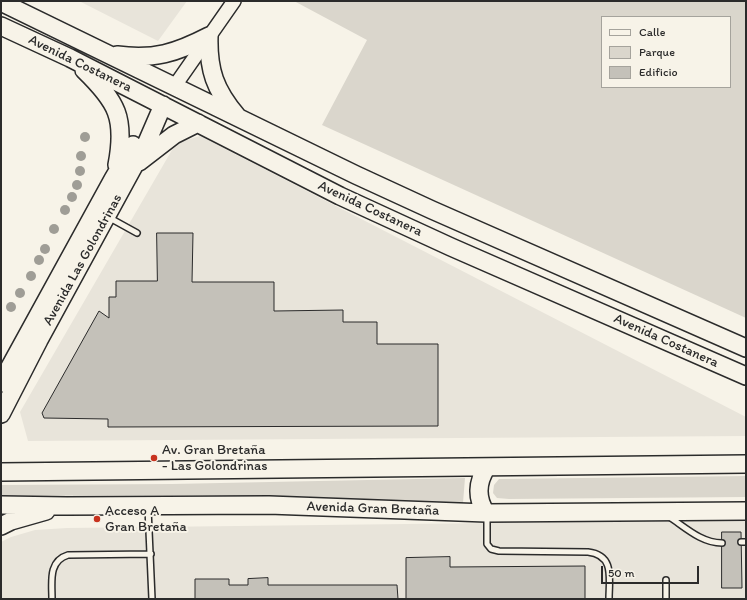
<!DOCTYPE html>
<meta charset="utf-8">
<style>
body{margin:0}
#map{position:relative;width:747px;height:600px;overflow:hidden;background:#f7f3e8;font-family:Itim,sans-serif}
canvas{display:block}
.frame{position:absolute;inset:0;border:2px solid #2b2b2b;pointer-events:none}
.legend{position:absolute;left:601px;top:16px;width:130px;height:72px;box-sizing:border-box;background:#f7f3e8;border:1px solid #a5a39c;margin:0;padding:5px 7px;list-style:none;font-size:12px;color:#2b2b2b}
.legend li{display:flex;align-items:center;gap:8px;height:20px}
.legend b{width:20px;border:1px solid #a5a39c}
.scale{position:absolute;left:601px;top:566px;width:98px;height:18px;box-sizing:border-box;border:2px solid #2b2b2b;border-top:0;padding-left:5px;font-size:12px;line-height:14px;white-space:nowrap;color:#2b2b2b;-webkit-text-stroke:3px #f7f3e8;paint-order:stroke}
</style>
<div id="map">
<canvas width="747" height="600"></canvas>
<div class="frame"></div>
<ul class="legend">
<li><b style="height:5px;background:#f7f3e8"></b>Calle</li>
<li><b style="height:11px;background:#dad6cc"></b>Parque</li>
<li><b style="height:11px;background:#c4c1b9"></b>Edificio</li>
</ul>
<div class="scale">50 m</div>
</div>
<script>
const c = document.querySelector('canvas').getContext('2d');
c.lineJoin = 'round';
function paint(path, color) { c.fillStyle = color; c.fill(path, 'evenodd'); }
function strokePath(path, color, width, dash) { c.strokeStyle = color; c.lineWidth = width; c.lineCap = dash ? 'butt' : 'round'; c.setLineDash(dash || []); c.stroke(path); }
function drawText(font, color, halo, rows, align = 'center') {
  c.font = font + ' Itim,sans-serif'; c.lineWidth = 4; c.setLineDash([]); c.textBaseline = 'middle'; c.strokeStyle = halo; c.fillStyle = color; for (const [text, x, y, turn = 0] of rows) {
    c.save(); c.translate(x, y); c.rotate((+turn || 0) * Math.PI / 180); c.textAlign = isNaN(turn) ? turn : align; if (halo) c.strokeText(text, 0, 0); c.fillText(text, 0, 0); c.restore();
  }
}
paint(new Path2D(`
 M79,1h108l-29,40z
 M200,136l546,281v19l-718,5 -8,-29 156,-269z
 M746,520v79h-745v-57l10,-5 24,-7 32,-2z`), '#e8e4da');
paint(new Path2D(`
 M294,1h452v317l-424,-193 45,-85zM602,17h128v70h-128z
 M746,476v21l-237,2 -12,-1 -4,-5 1,-8 5,-6z
 M465,478l-2,25 -33,1 -101,-5 -130,-4 -198,1v-11l171,-1z`), '#dad6cc');
const building = new Path2D(`
 M157,233h36l-1,49h82v29l69,-1v12h34v22h61v82l-330,1v-8l-64,-1 -2,-5 57,-102 10,7v-21h7v-16h41z
 M722,532h19l1,56h-20z
 M450,557v10l135,-1v33h-179v-41z
 M268,578v7h129l1,14h-203v-20h34v6h19v-6z`);
paint(building, '#c4c1b9');
strokePath(building, '#2b2b2b', 1);
const service = new Path2D(`
 M108,217l29,16
 M148,508l4,91
 M487,516v28l4,5 8,2 89,1c27,3 21,27 21,47
 M668,516c17,11 33,27 54,27
 M741,542h5
 M666,580v19
 M52,599c0,-17 -4,-38 16,-44l83,-1`);
const tertiary = new Path2D(`
 M174,87l60,-86`);
const primary = new Path2D(`
 M1,2l355,173 76,35 314,138
 M1,26l69,32 270,138 111,51 295,129
 M117,55c37,5 59,-2 92,-19 -1,34 6,54 28,80
 M84,70c33,32 42,48 33,95
 M139,162l35,-27 24,-12
 M1,383l112,-204 20,-34
 M1,414l38,-74 108,-198 16,-37
 M1,472l745,-8
 M1,505l66,1 202,-1 217,8 260,-2
 M486,513c-10,-15 -9,-31 1,-46
 M1,526l10,-5 35,-10`);
strokePath(service, '#2b2b2b', 8);
strokePath(tertiary, '#2b2b2b', 16);
strokePath(primary, '#2b2b2b', 20);
strokePath(service, '#f7f3e8', 5);
strokePath(tertiary, '#f7f3e8', 13);
strokePath(primary, '#f7f3e8', 17);
c.fillStyle = '#9f9d96';
for (const [x, y] of [
 [85,137],
 [81,156],
 [80,171],
 [77,185],
 [72,197],
 [65,210],
 [54,229],
 [45,249],
 [39,260],
 [31,276],
 [20,293],
 [11,307]
]) { c.beginPath(); c.arc(x, y, 5, 0, 2 * Math.PI); c.fill(); }
for (const [x, y, r, color] of [
 [154,458,4,"#c8321e"],
 [97,519,4,"#c8321e"]
]) { const dot = new Path2D(); dot.arc(x, y, r, 0, 2 * Math.PI); c.fillStyle = color; c.fill(dot); strokePath(dot, '#f7f3e8', 1.5); }
drawText('14px', '#2b2b2b', '#f7f3e8', [
 ["Avenida Costanera",80,64,26],
 ["Avenida Costanera",370,209,25],
 ["Avenida Las Golondrinas",83,260,-61],
 ["Avenida Costanera",666,341,24],
 ["Avenida Gran Bretaña",373,509,2]
]);
drawText('14px', '#2b2b2b', '#f7f3e8', [
 ["Av. Gran Bretaña",162,450],
 ["- Las Golondrinas",162,466],
 ["Acceso A",105,511],
 ["Gran Bretaña",105,527]
], 'left');
</script>
